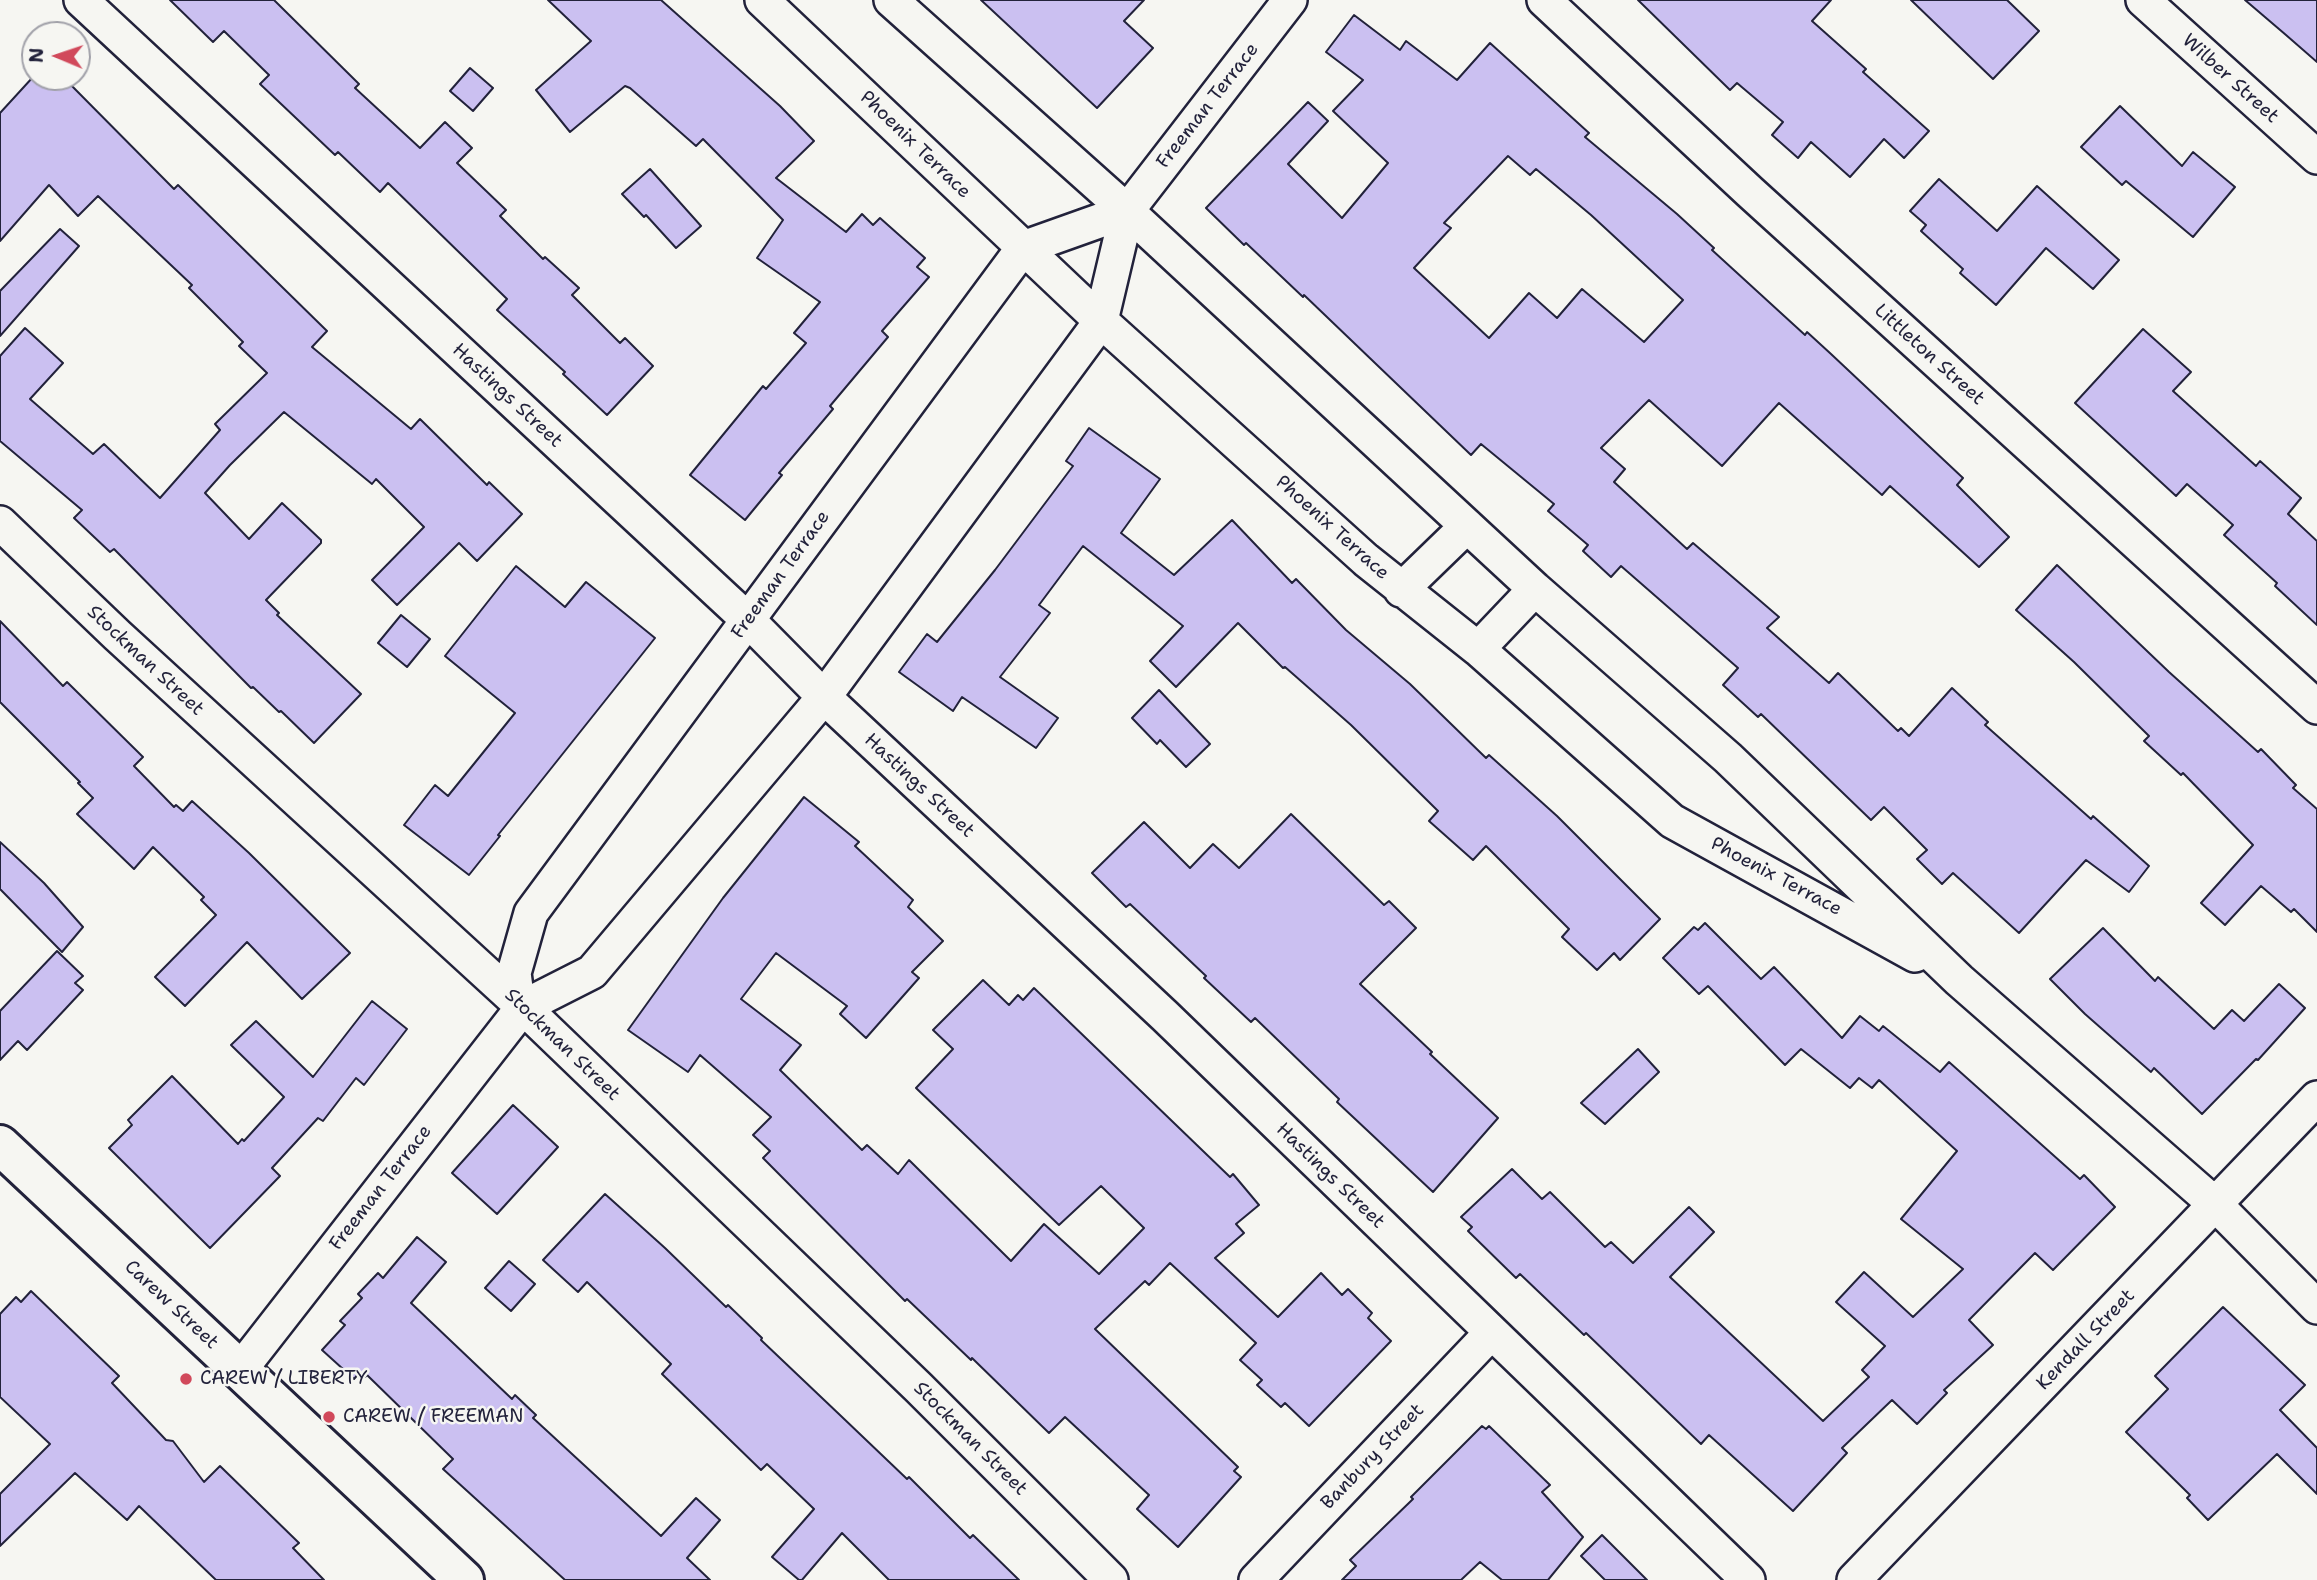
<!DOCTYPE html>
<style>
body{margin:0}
#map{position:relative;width:2317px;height:1580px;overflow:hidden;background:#f6f6f2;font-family:"Shantell Sans",sans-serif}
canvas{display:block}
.north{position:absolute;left:21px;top:21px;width:70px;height:70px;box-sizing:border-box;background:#f6f6f2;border:2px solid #a1a1a9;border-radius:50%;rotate:272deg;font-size:19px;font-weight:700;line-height:28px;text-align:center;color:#22223b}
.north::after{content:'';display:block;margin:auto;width:24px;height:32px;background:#d1495b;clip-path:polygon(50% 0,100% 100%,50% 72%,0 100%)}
</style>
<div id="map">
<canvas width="2317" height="1580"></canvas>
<div class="north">N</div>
</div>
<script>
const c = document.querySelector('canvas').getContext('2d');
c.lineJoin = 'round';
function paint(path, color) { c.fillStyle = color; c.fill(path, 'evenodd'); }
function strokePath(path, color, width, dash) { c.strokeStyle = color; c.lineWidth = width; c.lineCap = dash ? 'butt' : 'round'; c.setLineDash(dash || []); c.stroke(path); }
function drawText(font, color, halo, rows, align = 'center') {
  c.font = font + ' "Shantell Sans",sans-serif'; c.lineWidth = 5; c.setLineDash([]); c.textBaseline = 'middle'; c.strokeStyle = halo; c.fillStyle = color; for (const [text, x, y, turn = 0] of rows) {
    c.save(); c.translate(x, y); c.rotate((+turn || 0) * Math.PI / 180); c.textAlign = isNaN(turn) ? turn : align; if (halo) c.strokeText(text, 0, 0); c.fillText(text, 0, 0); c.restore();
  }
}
const building = new Path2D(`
 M170,0h104l85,84 -4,4 65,60 25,-26 27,26 -15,15 49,47 -6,6 43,43 2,-2 34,31 -7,7 48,48 5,-5 28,28 -46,49 -44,-41 2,-2 -68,-62 10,-11 -119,-116 -8,9 -42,-40 -3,3 -75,-71 9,-9 -45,-44 -11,11z
 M548,0h113l119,106 34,35 -38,37 70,54 16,-18 11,11 7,-7 45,40 -8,9 12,10 -47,54 6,6 -58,69 3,3 -54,64 3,2 -37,45 -55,-45 73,-89 3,3 40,-46 -12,-10 26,-31 -63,-44 26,-38 -80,-81 -7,7 -66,-58 -5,-2 -55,46 -34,-42 55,-49z
 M981,0h163l-20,21 29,27 -56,60z
 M1638,0h193l-19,21 54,48 -3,3 66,59 -25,27 -20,-19 -34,38 -39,-35 -13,16 -26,-23 11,-13 -46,-39 -7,7z
 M1911,0h96l32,31 -46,48z
 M2245,0h72v62l-31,-27z
 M1354,15l46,35 6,-9 51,39 33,-37 99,90 -4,4 92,77 37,34 -2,2 93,85 2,-3 24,22 132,124 -6,7 52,52 -30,30 -89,-81 -8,9 -103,-92 -57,63 -73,-66 -48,48 24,21 -11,13 73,67 6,-6 86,74 -12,11 62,55 9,-10 60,58 3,-3 8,8 43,-48 36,34 -3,3 106,94 2,-3 56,50 -20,26 -43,-32 -67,73 -66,-60 -11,11 -25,-25 10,-9 -43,-43 -13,13 -110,-106 -3,3 -35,-32 15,-17 -117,-102 -10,11 -28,-26 5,-6 -40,-34 6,-7 -73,-60 -10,11 -167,-160 -1,2 -57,-54 -2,2 -38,-37 102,-106 20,19 -40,43 54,54 46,-55 -55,-52 30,-31 -37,-28zM1508,156l22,19 6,-6 55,46 92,85 -39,42 -62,-53 -25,29 -28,-25 -40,45 -75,-70 37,-40 -7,-5z
 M470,68l23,20 -20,23 -23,-20z
 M33,77h30l111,112 4,-4 149,146 -15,16 99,82 9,-10 67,66 2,-3 33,32 -45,47 -18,-18 -62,62 -25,-25 52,-53 -48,-48 -4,5 -88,-72 -54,53 -25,28 44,46 33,-36 39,37v3l-55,57 13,13 -2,2 84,79 -47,49 -33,-32 -2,1 -26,-25 -2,1 -137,-139 -4,3 -36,-34 8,-8 -82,-69v-85l25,-28 38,35 -33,36 63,55 11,-10 56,54 60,-68 -5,-6 52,-51 -28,-27 4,-4 -54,-54 3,-3 -94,-89 -20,20 -29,-31 -49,56v-128z
 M2120,106l62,60 11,-14 42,35 -42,50 -67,-56 -4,4 -41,-38z
 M650,169l51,57 -25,22 -30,-33 -2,2 -22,-23z
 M1939,179l58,52 40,-45 82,74 -26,29 -47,-41 -50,57 -36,-32 3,-4 -42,-38 5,-6 -16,-14z
 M60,229l19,17 -79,90v-45z
 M2143,329l48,43 -18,19 83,75 4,-5 41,37 -13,16 29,27v84l-42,-39 2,-3 -53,-48 9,-10 -46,-41 -11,12 -101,-93z
 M1089,428l71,51 -39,54 53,42 58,-55 60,63 4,-4 50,51 64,54 76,74 3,-3 68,61 103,103 -40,41 -6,-7 -17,17 -35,-33 7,-8 -83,-83 -13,14 -44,-39 9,-10 -87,-86 -66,-58 -2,1 -45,-45 -62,64 -26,-26 33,-35 -100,-80 -44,59 11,8 -50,64 58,41 -22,30 -74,-51 -9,14 -54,-39 28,-38 10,8 58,-72 78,-104 -7,-5z
 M2057,565l112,107 89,80 3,-3 35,36 -3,3 24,21v123l-23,-23 -3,3 -30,-26 -36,39 -24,-22 52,-58 -70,-72 -2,2 -37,-34 5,-5 -75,-74 -58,-52z
 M516,566l49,41 21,-25 69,56 -157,197 2,1 -31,39 -65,-50 31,-40 13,11 67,-83 -70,-57z
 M401,615l29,24 -23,28 -29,-24z
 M0,621l63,65 4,-4 76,75 -9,9 40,41 2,-2 7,6 9,-10 57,52 101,100 -48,46 -55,-57 -62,64 -30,-29 61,-62 -15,-15 3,-3 -51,-50 -19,22 -57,-55 16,-16 -15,-15 2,-1 -80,-80z
 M1159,690l51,54 -24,23 -26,-27 -3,4 -25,-26z
 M804,797l55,45 -4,4 58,54 -5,7 35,34 -31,31 7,6 -53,60 -26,-24 7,-8 -71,-53 -35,46 60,46 -21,25 82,80 5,-5 31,29 11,-14 102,101 33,-37 55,50 45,-46 -43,-42 -42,39 -143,-137 37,-39 -20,-19 50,-50 26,25 9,-10 5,5 11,-12 196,189 3,-3 26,31 -23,19 8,9 -29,25 63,59 43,-44 21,22 6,-6 24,24 -4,5 23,23 -82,85 -24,-23 -4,4 -24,-22 5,-5 -22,-20 16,-17 -86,-80 -21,22 -4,-4 -50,48 143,138 -4,4 7,6 -63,70 -41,-38 12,-14 -84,-78 -16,16 -77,-75 -1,2 -64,-61 -2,2 -142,-143 7,-7 -17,-16 18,-18 -71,-62 -12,17 -60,-42 95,-132z
 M1291,814l93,91 5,-4 27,27 -56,56 72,68 -2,2 68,64 -65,74 -96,-90 2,-3 -84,-81 -4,4 -47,-44 2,-2 -76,-72 -4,3 -34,-34 52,-51 46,46 23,-24 26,24z
 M0,842l44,41 39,44 -21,25 -62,-63z
 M1705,923l56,56 13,-12 68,71 18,-22 19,15 4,-5 57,46 9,-10 131,117 4,-4 31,32 -62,63 -18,-17 -66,67 24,25 -49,45 3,3 -30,31 -25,-24 -50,48 5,5 -54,58 -84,-76 -8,9 -115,-111 -2,2 -64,-61 -4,4 -48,-47 4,-4 -11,-10 51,-48 30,30 8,-7 55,55 6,-5 22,21 56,-56 25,25 -44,45 153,144 46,-44 -7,-7 23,-24 -49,-44 28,-30 49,45 50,-48 -62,-50 56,-68 -78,-71 -7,8 -13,-10 -9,10 -49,-39 -16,16 -77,-79 -9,8 -36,-36 31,-31 4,3z
 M2103,928l52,53 3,-4 56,52 18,-19 12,11 35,-37 26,24 -47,52 -2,-1 -54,55 -48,-46 -3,4 -66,-58 -35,-35z
 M57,951l26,25 -8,7 8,7 -56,60 -9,-9 -18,19v-49z
 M372,1001l35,28 -43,56 -8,-7 -33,43 -5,-3 -46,50 8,8 -70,72 -101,-100 23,-23 -4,-5 44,-44 66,68 4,-5 2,2 40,-44 -53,-52 25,-24 57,56z
 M1638,1049l21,23 -54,52 -24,-21z
 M513,1105l45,42 -61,67 -45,-41z
 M605,1194l60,54 61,59 2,-2 34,33 -1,2 80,76 66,63 2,-2 61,61 3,-3 46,45h-130l-47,-47 -40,47h-3l-27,-23 42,-48 -47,-45 -6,6 -99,-96 9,-10 -84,-82 -9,10 -35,-32z
 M417,1237l29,25 -35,41 101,96 3,-4 21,20 -3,3 128,118 35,-38 24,22 -33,38 23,22h-145l-122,-111 10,-10 -86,-84 -2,2 -5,-5 -6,7 -32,-29 23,-25 -5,-4 22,-23 -4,-4 20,-21 5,5z
 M509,1261l26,23 -24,27 -26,-23z
 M31,1291l88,85 -7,7 54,57 7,1 31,41 16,-16 79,77 -6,5 31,32h-108l-77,-74 -12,14 -52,-47 -75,73v-52l50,-50 -50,-47v-83l16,-17 5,5z
 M2223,1307l82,78 -25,25 37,38v46l-40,-40 -69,66 -21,-22 3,-3 -64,-63 42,-43 -13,-13z
 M1482,1426l4,3 3,-3 61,59 -8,7 41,45 -35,43h-46l-22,-18 -19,18h-119l14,-14 -6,-6 63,-61 -2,-2z
 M1602,1535l45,45h-42l-24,-24z`);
paint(building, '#cbc0f1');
strokePath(building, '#22223b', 2);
const minor = new Path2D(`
 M81,0l667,620 76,77 341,319 583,564
 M762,0l339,321 265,239 112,89 194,172 243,134
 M891,0l236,211 408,378 193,169 231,222 257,225 101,102
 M1544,0l206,192 567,515
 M2143,0l174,157
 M0,523l117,112 406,372 396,381 192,192
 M1401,590l66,-64
 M1478,649l57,-60
 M523,1007l-7,-19 -2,-15 17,-60 492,-665 104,-37
 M240,1370l283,-363 69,-35 232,-275 277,-376 26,-110 163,-211
 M1256,1580l235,-247
 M1854,1580l463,-482`);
const primary = new Path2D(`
 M0,1145l464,435`);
strokePath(minor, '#22223b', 38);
strokePath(primary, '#22223b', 44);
strokePath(minor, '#f6f6f2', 33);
strokePath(primary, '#f6f6f2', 38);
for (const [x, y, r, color] of [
 [186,1379,7,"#d1495b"],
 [329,1417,7,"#d1495b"]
]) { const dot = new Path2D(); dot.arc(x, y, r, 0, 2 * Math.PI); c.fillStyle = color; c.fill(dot); strokePath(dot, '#f6f6f2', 2.5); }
drawText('19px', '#22223b', '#f6f6f2', [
 ["Wilber Street",2230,79,42],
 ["Freeman Terrace",1208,106,-52],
 ["Phoenix Terrace",915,145,44],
 ["Littleton Street",1929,355,42],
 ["Hastings Street",507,396,43],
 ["Phoenix Terrace",1332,528,42],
 ["Freeman Terrace",781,575,-54],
 ["Stockman Street",145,661,43],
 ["Hastings Street",919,786,43],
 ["Phoenix Terrace",1776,877,28],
 ["Stockman Street",562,1045,44],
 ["Hastings Street",1330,1176,44],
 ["Freeman Terrace",381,1188,-52],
 ["Carew Street",171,1305,43],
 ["Kendall Street",2086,1340,-46],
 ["Stockman Street",970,1439,45],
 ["Banbury Street",1373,1457,-46]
]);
drawText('19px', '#22223b', '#f6f6f2', [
 ["CAREW / LIBERTY",200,1379],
 ["CAREW / FREEMAN",343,1417]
], 'left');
</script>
